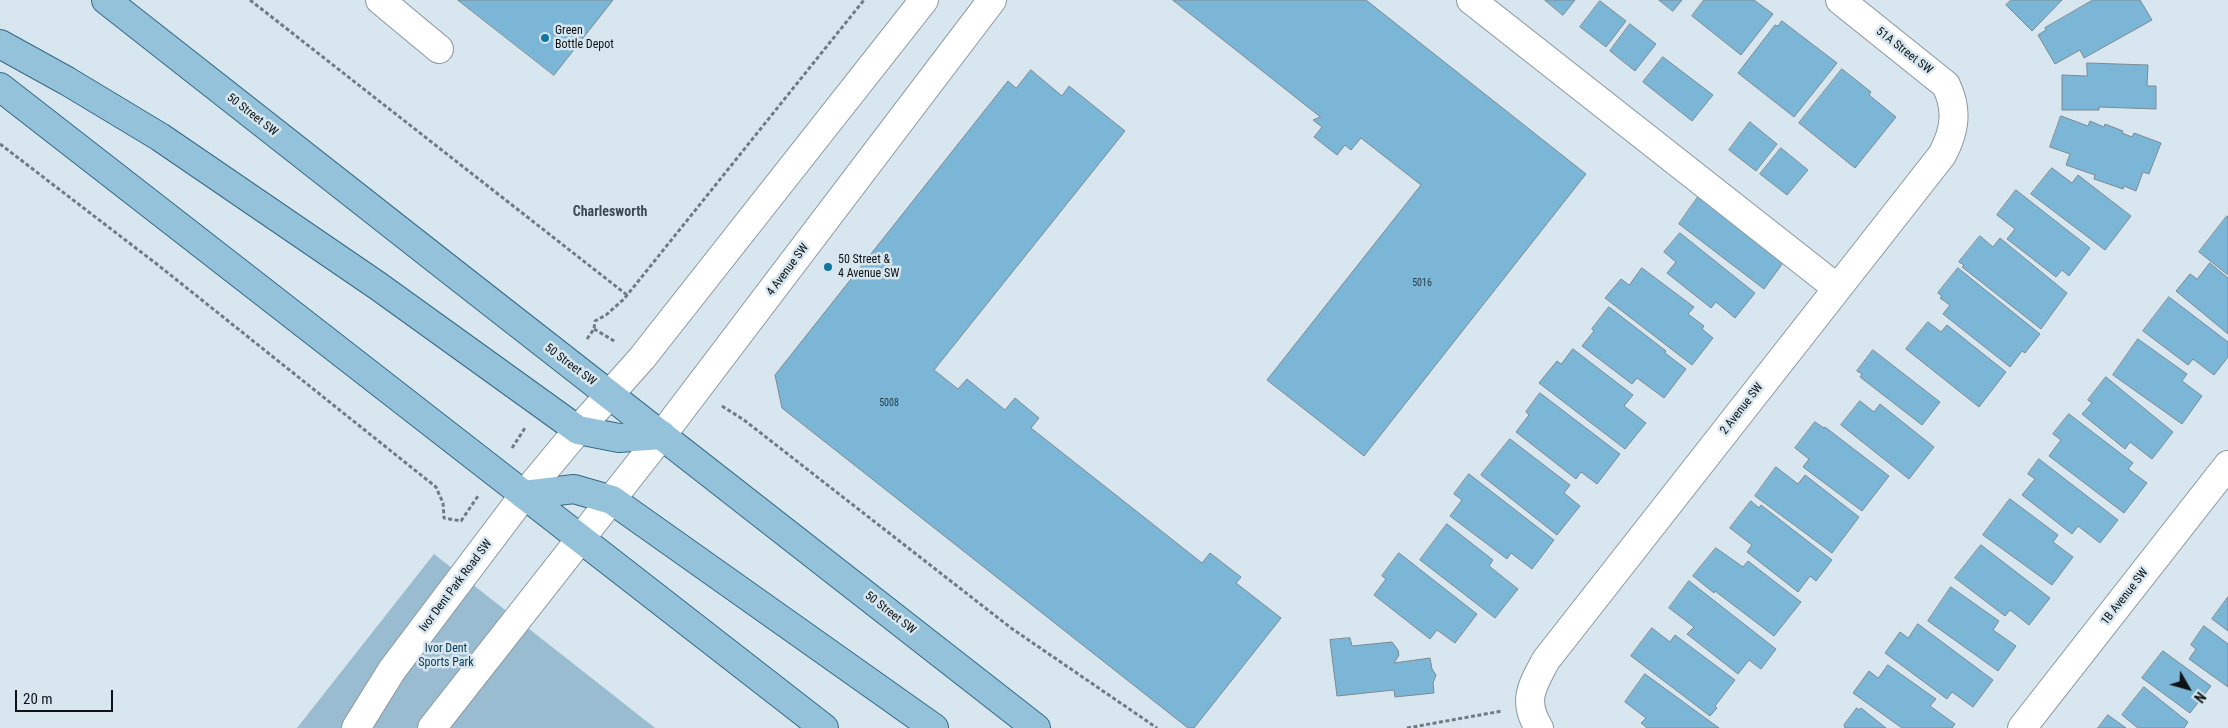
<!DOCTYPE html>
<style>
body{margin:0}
#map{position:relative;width:2228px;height:728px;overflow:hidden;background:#d7e6ef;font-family:"Roboto Condensed",sans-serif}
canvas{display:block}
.north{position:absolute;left:2163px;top:663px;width:50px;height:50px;-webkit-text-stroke:4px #d7e6ef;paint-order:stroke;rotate:128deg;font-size:14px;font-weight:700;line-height:20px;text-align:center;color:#0c1215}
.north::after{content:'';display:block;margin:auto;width:18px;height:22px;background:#0c1215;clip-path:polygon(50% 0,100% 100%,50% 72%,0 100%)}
.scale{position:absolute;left:15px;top:690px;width:98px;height:22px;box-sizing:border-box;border:2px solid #0c1215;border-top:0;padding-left:6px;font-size:15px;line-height:18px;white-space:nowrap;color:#0c1215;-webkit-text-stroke:4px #d7e6ef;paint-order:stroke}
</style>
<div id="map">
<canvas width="2228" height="728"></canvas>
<div class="north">N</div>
<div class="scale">20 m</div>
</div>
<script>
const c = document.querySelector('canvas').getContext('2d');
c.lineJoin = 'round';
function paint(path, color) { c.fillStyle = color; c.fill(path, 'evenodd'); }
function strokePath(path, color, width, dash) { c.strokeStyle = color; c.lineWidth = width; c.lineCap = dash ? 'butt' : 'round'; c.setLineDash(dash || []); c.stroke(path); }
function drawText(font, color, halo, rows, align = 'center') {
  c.font = font + ' "Roboto Condensed",sans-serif'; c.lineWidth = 5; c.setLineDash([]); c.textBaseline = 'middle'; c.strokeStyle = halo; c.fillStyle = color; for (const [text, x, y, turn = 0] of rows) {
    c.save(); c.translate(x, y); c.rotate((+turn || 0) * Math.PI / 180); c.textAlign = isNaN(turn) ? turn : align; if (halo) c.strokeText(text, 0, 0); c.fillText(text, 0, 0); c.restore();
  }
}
paint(new Path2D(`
 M434,554l221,174h-358z`), '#9abcd0');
const building = new Path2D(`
 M458,0h155l-59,75z
 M1173,0h193l220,174 -222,282 -97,-76 154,-195 -60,-47 -10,12 -6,-5 -8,10 -23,-18 8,-10 -9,-7 7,-3z
 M1545,0h30l-12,15z
 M1659,0h23l-9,11z
 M1704,0h50l19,14 -32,41 -49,-39z
 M2011,0h51l-30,31 -26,-26z
 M2093,0h47l12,20 -68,38 -4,-8 -25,14 -17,-29 8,-5 -1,-2z
 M1600,1l26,20 -20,26 -26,-20z
 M1782,21l55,42 -43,54 -56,-44 37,-48 3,1z
 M1630,24l26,20 -21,27 -25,-20z
 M1663,57l50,38 -21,26 -49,-39z
 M2087,63l61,2 -1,21h9v23l-57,-2v3h-37v-35l25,1z
 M1842,69l29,23 -2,3 27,22 -41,51 -56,-45z
 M1031,70l31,26 7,-10 56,45 -191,239 24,19 9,-10 38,31 10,-12 24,20 -8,10 171,135 8,-10 31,24 -5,6 45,35 -87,110h-6l-406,-320 -7,-33 233,-294 8,7z
 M2061,116l27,10 2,-5 14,6 1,-3 18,7 -1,2 10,4 2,-4 27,10 -12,31 -6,-2 -7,19 -12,-5 -1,3 -29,-10 1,-4 -29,-10 4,-11 -20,-7z
 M1750,122l27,22 -21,27 -27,-21z
 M1781,148l27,22 -21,25 -27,-21z
 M2052,168l20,15 6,-8 53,41 -26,34 -74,-56z
 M1705,187l80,73 -21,29 -85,-65z
 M2016,190l74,58 -21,28 -7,-6 -6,7 -49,-38 8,-10 -18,-14z
 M2227,216l1,1v58l-29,-23z
 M1680,233l75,60 -20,25 -19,-16 -5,6 -44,-35 9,-11 -12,-10z
 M1980,236l13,11 7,-9 67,55 -26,36 -79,-62 2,-2 -5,-3z
 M2210,263l18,15v56l-52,-43 14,-17 7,5z
 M1642,268l52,39 -6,7 16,12 -2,3 11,9 -21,27 -87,-67 16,-19 8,6z
 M1958,268l82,66 -15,19 -3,-2 -12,16 -67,-53 7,-9 -10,-7 2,-2 -4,-3z
 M2169,297l59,45v15l-14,18 -21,-16 -5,6 -45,-34z
 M1609,307l57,44 -1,2 21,16 -22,29 -27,-20 -5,6 -50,-38 12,-15 -2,-2z
 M1928,322l13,10 6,-7 59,47 -27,35 -73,-58z
 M2138,339l49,35 -5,7 20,15 -20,28 -69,-49z
 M1573,349l60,46 -9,11 22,17 -21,26 -86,-66 18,-22 4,3z
 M1873,350l67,52 -18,23 -62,-48 2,-3 -5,-3z
 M2106,377l67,55 -21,27 -22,-17 -5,7 -43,-35 10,-11 -4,-3z
 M1540,393l80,61 -23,30 -16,-12 -5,7 -60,-47 13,-17 -3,-3z
 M1860,401l14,11 6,-8 54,43 -25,32 -68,-54z
 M2069,414l64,49 -5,6 19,14 -23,30 -75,-57 12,-16 -8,-6z
 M1815,422l9,6 1,-1 64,49 -27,35 -59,-44 6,-8 -14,-11z
 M1510,439l60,46 -6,8 16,13 -23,29 -76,-60z
 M2039,459l79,61 -18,23 -22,-17 -6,8 -50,-39 13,-16 -7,-5z
 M1776,467l22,17 7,-9 54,42 -27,36 -77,-57z
 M1469,474l85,66 -22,29 -21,-16 -4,6 -57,-43 12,-16 -8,-6z
 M2010,499l48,36 -5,7 20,15 -21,28 -69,-50z
 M1751,501l8,7 2,-3 71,55 -16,21 -6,-5 -12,16 -51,-40 5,-7 -22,-17z
 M1447,524l46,36 -4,6 29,23 -23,29 -75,-58z
 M1981,545l69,53 -21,27 -19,-15 -5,6 -50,-38z
 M1716,548l27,19 5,-6 53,41 -27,34 -59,-45 -1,2 -21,-17z
 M1399,553l78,61 -22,29 -18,-13 -7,9 -56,-44 12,-16 -4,-3z
 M1689,581l87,68 -15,20 -12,-9 -11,14 -51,-40 7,-7 -25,-19z
 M1951,587l48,34 -6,9 23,16 -18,25 -70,-50z
 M2228,597v34l-16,-12z
 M1918,624l75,56 -20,27 -21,-15 -5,7 -62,-46 15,-21 8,6z
 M2204,626l24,18v43l-39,-28 7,-10 -5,-4z
 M1652,628l18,14 5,-7 60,45 -20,26 2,2 -7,8 -79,-60z
 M1350,638l2,8 40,-4 6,8 1,5 -5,8 36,-5 2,11 4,6 -3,8 1,10 -39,4 -1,-7 -57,6 -7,-56z
 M2163,651l48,35 -21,27 -48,-35z
 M1888,665l48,34 -6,7 25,18 -3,4h-50l-49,-35 16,-22 9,7z
 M1645,674l74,54h-72l-6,-5 5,-5 -21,-16z
 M2144,687l44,35 -4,6h-46l-16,-13z
 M1857,708l2,2 2,-2 25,20h-41l-1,-3z
 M2108,715l18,13h-28z`);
paint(building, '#7cb6d7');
strokePath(building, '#7c8a93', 1);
const minor = new Path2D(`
 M380,0l59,49
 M1471,0l366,288
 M356,728l36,-58 132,-175 54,-65 64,-72 282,-358
 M432,728l230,-293 330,-435
 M1539,728c-17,-27 -7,-42 7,-68l396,-505c13,-24 16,-45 4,-70l-106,-85
 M2022,728l206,-263`);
const major = new Path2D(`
 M106,0c309,244 620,485 930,728
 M0,44l67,37 93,56 218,149 200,144 41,8 43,-3
 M0,87l824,641
 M524,495l50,-6 38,11 322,228`);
strokePath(minor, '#8997a0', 30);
strokePath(major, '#366a85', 30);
strokePath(new Path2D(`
 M250,0l377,295
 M0,144l158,121 278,222 7,16 1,15 17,3 17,-25
 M594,329l22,13
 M587,339l7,-10 1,-8 11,-6 18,-16 240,-299
 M722,406l22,14 267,208 146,100
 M512,448l13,-20
 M1407,728l95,-17`), '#717c82', 3, [4, 2.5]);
strokePath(minor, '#fff', 28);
strokePath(major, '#94c2da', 28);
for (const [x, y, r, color] of [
 [545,38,5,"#0d76a1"],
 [828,267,5,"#0d76a1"]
]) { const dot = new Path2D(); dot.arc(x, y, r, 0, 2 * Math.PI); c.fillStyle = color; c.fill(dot); strokePath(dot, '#d7e6ef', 2); }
drawText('10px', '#283b46', null, [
 ["5016",1422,283],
 ["5008",889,403]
]);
drawText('12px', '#0c1215', '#d7e6ef', [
 ["Green",555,31],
 ["Bottle Depot",555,45],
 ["50 Street &",838,260],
 ["4 Avenue SW",838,274]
], 'left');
drawText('12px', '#0c1215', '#d7e6ef', [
 ["51A Street SW",1904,51,38],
 ["50 Street SW",252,115,38],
 ["4 Avenue SW",788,270,-53],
 ["50 Street SW",570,365,37],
 ["2 Avenue SW",1742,409,-52],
 ["Ivor Dent Park Road SW",456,586,-53],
 ["1B Avenue SW",2125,597,-52],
 ["50 Street SW",890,613,38]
]);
drawText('12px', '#073a50', '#d7e6ef', [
 ["Ivor Dent",446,649],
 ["Sports Park",446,663]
]);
drawText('bold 14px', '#3d4a51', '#d7e6ef', [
 ["Charlesworth",610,212]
]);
</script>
